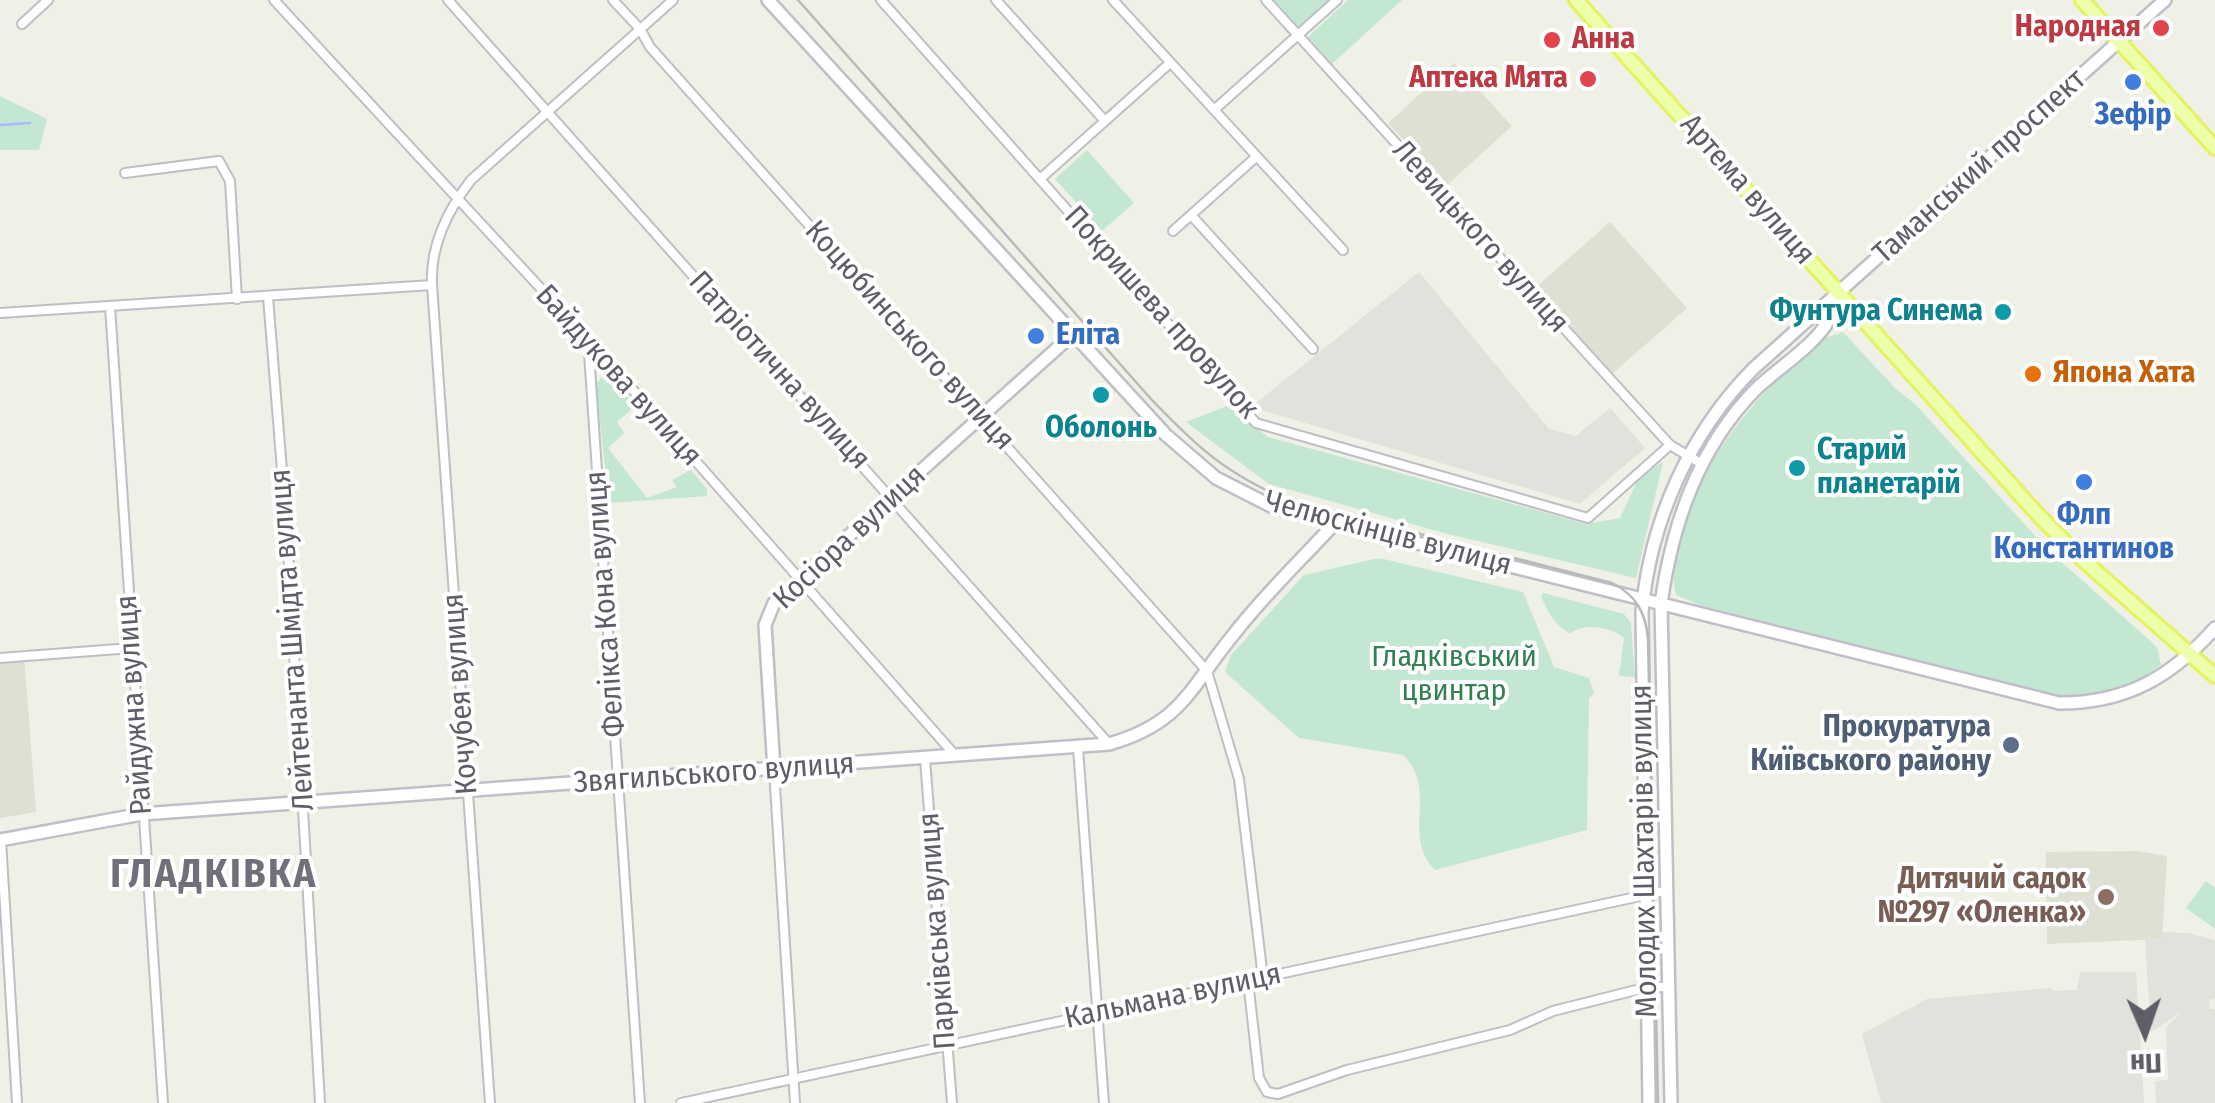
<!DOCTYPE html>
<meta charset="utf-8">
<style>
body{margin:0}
#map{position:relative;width:2215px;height:1103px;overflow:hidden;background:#eff0e6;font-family:"Fira Sans Condensed",sans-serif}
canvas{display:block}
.north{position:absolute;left:2095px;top:983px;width:100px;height:100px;-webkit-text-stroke:8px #fff;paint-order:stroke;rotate:178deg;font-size:28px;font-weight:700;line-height:40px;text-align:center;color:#5e5e67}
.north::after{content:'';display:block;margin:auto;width:35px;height:45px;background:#5e5e67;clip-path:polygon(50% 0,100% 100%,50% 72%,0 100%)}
</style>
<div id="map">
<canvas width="2215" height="1103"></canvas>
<div class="north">Пн</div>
</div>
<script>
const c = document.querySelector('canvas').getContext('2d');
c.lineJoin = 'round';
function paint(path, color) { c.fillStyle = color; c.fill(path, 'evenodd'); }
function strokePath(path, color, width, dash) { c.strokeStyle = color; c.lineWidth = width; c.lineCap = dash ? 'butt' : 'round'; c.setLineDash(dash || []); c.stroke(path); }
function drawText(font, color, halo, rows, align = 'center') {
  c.font = font + ' "Fira Sans Condensed",sans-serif'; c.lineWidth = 8; c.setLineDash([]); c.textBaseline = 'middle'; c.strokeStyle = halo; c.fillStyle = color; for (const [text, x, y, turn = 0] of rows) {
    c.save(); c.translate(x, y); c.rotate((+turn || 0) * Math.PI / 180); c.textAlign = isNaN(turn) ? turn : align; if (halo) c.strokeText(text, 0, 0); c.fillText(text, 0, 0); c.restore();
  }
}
paint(new Path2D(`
 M1419,272l130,157 27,7 34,-28 35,40 -65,56 -329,-97z
 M2163,932l25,1 27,7v59l-6,1 1,9h5v94h-59l-1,-22 13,-1 -2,-52 15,-16 -30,20 -6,-92 17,-1z
 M2080,972h56l8,131h-263l-19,-69 65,-35 124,-11 1,3 25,-1z`), '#e1e2db');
paint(new Path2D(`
 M1454,63l58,63 -66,60 -58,-63z
 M1610,222l77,86 -75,66 -76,-87z
 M24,654l12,158 -36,6v-162z
 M2137,851l30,5 -5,83 -115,5 -1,-92z`), '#dfe0d4');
paint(new Path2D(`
 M1274,0h55l-30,28z
 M1348,0h54l-70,64 -24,-27z
 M0,96l47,23 -8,31h-39z
 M1087,150l47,53 -32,28 -47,-52z
 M1843,332l53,57 19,15 132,145 110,98 4,18 -35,24 -57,9 -369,-93 -24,-10c-17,-79 65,-185 121,-235 8,-6 15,-16 24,-20 6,-4 15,-5 22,-8z
 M603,375l6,1 26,30 -18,16 7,11 -16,15 39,50 30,-11 -5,-7 19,-10 16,19v7l-98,7 -13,-118z
 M1227,406l41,31 318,87 34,-6 19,-41 24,-15 -27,116 -188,-44 -179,-50 -83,-62z
 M1379,558l144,34 31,75 35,11 5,16 -5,4 -2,132 -152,40c-34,-35 4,-80 -32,-115l-104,-17 -74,-66 6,-17 73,-80z
 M1543,593l81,21 7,9 4,54 -16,-1 5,-38c-13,-11 -41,-16 -54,-4 -16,-10 -22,-21 -29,-38z
 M2206,881l9,7v41l-29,-21z`), '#c3e7d0');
strokePath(new Path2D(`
 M0,125l30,-2`), '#a7b9ff', 2.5);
const street = new Path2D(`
 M274,0l321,347 359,407
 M448,0l661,744
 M613,0l27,29 10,18 557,624 32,108 24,199
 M881,0l375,423 332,95 82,-73
 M996,0l109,121
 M1113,0l230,250
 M1266,0l404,445 32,19
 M22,24l26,-24
 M1214,110l123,-110
 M125,173l94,-12 11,20 7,118
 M1040,179l130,-116
 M1191,215l122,134
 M1173,231l83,-74
 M432,285l58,818
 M268,297l19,235 33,571
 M110,306l53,797
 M0,313l432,-28c-2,-39 15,-74 39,-105l202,-180
 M595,347l-6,6 51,750
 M0,658l131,-10
 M1078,748l26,355
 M925,759l27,344
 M774,770l21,333
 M1,840l16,263
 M1248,981l11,97 8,14 11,2 69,-24 163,-40 43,-19 95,-24h21
 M681,1103l983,-212`);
const secondary = new Path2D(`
 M768,0l398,435 50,43 57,29 786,196c68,0 112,-26 156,-75
 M774,770l-9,-145 9,-22 299,-269
 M0,840l142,-26 967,-70c74,-21 81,-57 125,-110 30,-39 67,-74 100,-110
 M1649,1103l-7,-491c8,-90 47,-178 111,-243l412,-369
 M1671,1103l-10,-499c11,-80 37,-156 95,-215 20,-19 54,-41 69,-63 5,-8 8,-19 12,-28`);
const primary = new Path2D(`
 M1576,0l464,517 44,44 131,115
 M2082,0l133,148`);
strokePath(street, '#bebec5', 12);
strokePath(secondary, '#bfbfc7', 16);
strokePath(primary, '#e6f25d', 18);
strokePath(street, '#fff', 8);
strokePath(secondary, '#fff', 11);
strokePath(primary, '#eeffac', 12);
strokePath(new Path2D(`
 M798,0l353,399c47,49 73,73 136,101l325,83c24,12 34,30 36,56l10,464`), '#b9b9ba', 2.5);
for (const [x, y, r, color] of [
 [2161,28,10,"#e0444e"],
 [1552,40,10,"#e0444e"],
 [1588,79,10,"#e0444e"],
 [2133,82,10,"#3f7fe0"],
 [2003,312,10,"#0f9aa8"],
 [1036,336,10,"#3f7fe0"],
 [2033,374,10,"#e8710a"],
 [1101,395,10,"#0f9aa8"],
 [1797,468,10,"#0f9aa8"],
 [2084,482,10,"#3f7fe0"],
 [2011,745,10,"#5c6f8a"],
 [2106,897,10,"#8d6e63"]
]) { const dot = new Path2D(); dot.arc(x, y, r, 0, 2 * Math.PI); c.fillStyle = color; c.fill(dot); strokePath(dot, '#fff', 4); }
drawText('bold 30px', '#be3a42', '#fff', [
 ["Народная",2141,28],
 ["Анна",1572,40,"left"],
 ["Аптека Мята",1568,79]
], 'right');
drawText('bold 30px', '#366cbe', '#fff', [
 ["Зефір",2133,116],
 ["Еліта",1056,336,"left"],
 ["Флп",2084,516],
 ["Константинов",2084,550]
]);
drawText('30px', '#5e5e67', '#fff', [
 ["Таманський проспект",1980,167,-42],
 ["Артема вулиця",1747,190,49],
 ["Левицького вулиця",1480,237,48],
 ["Покришева провулок",1161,313,48],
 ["Коцюбинського вулиця",909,336,48],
 ["Патріотична вулиця",779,371,48],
 ["Байдукова вулиця",618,376,48],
 ["Челюскінців вулиця",1388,534,15],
 ["Косіора вулиця",850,538,-43],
 ["Фелікса Кона вулиця",606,604,-94],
 ["Лейтенанта Шмідта вулиця",293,640,-94],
 ["Кочубея вулиця",461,694,-94],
 ["Райдужна вулиця",135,705,-94],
 ["Звягильського вулиця",714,774,-4],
 ["Молодих Шахтарів вулиця",1645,851,-91],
 ["Парківська вулиця",938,931,-94],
 ["Кальмана вулиця",1173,997,-12]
]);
drawText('bold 30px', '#0d838f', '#fff', [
 ["Фунтура Синема",1983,312],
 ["Оболонь",1101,429,"center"],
 ["Старий",1817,451,"left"],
 ["планетарій",1817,485,"left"]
], 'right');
drawText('bold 30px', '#c56008', '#fff', [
 ["Япона Хата",2053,374]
], 'left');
drawText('30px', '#338053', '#fff', [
 ["Гладківський",1454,658],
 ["цвинтар",1454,692]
]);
drawText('bold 30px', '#4e5e75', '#fff', [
 ["Прокуратура",1991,728],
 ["Київського району",1991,762]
], 'right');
drawText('bold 30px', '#785e54', '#fff', [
 ["Дитячий садок",2086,880],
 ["№297 «Оленка»",2086,914]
], 'right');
c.letterSpacing = '2.5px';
drawText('bold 40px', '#6f7079', '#fff', [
 ["ГЛАДКІВКА",214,876]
]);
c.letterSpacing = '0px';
</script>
